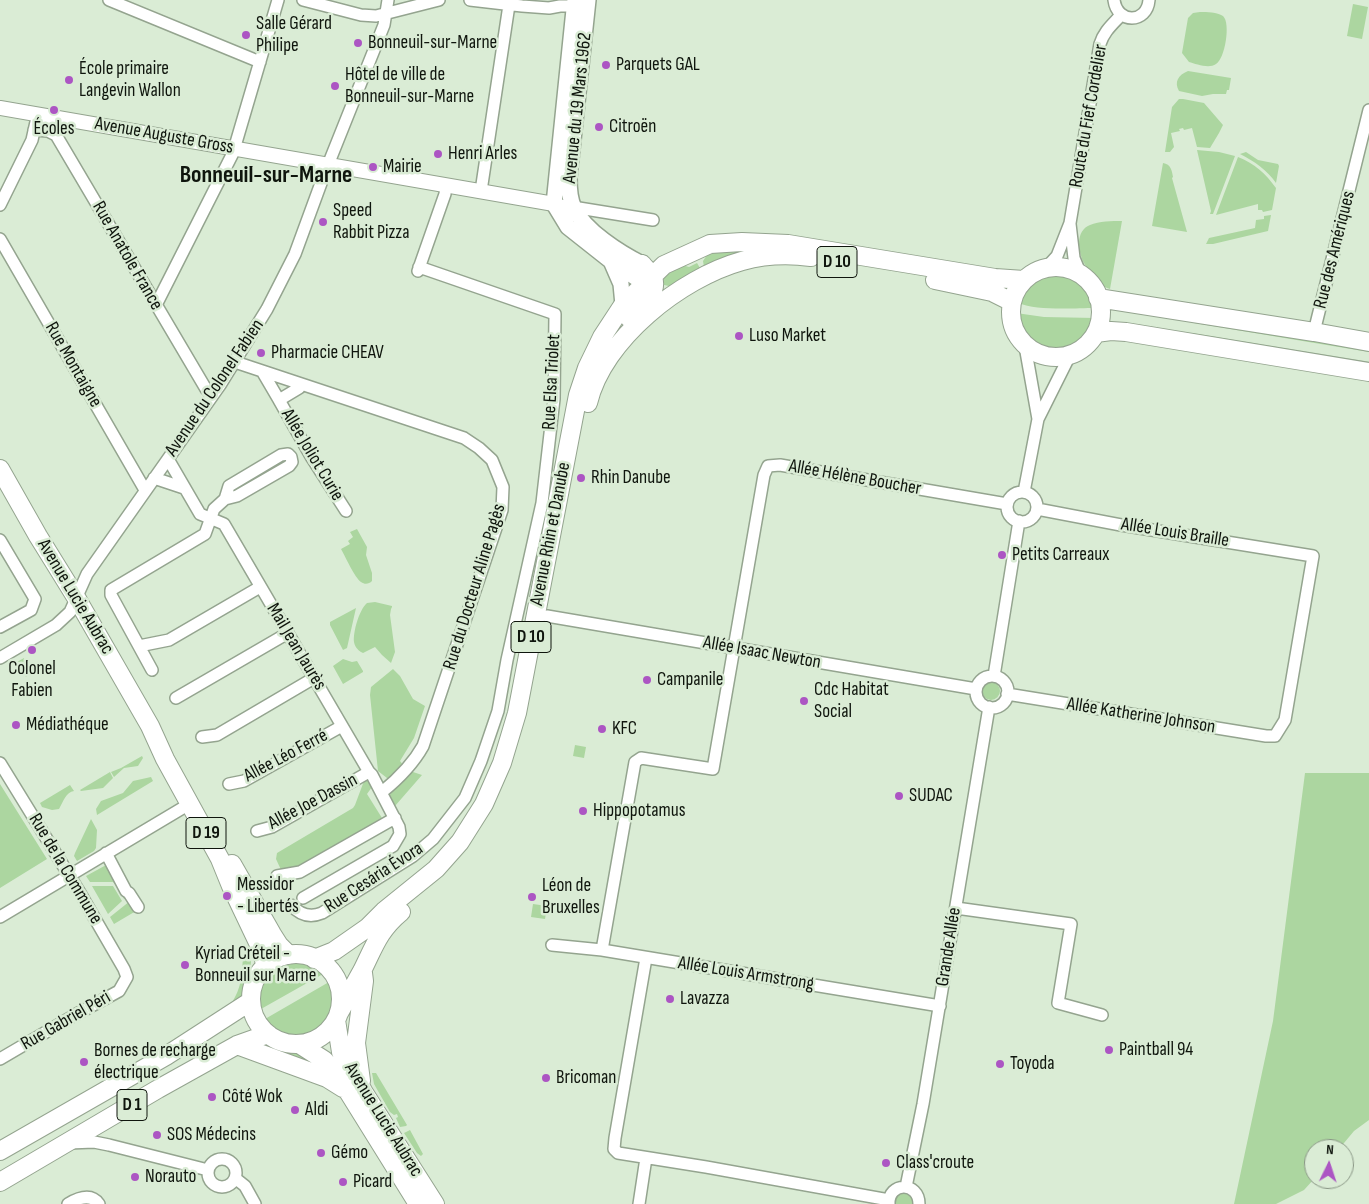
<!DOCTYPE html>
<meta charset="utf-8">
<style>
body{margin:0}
#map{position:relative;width:1369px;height:1204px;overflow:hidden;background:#daecd5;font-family:"Sofia Sans Condensed",sans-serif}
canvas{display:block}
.north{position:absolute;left:1304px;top:1139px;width:50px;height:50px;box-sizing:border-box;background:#daecd5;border:1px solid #899685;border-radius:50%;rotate:4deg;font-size:14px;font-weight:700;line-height:20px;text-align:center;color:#0f150d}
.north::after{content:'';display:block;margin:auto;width:18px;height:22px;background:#ac55c3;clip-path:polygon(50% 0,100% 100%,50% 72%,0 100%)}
</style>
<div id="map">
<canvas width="1369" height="1204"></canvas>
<div class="north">N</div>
</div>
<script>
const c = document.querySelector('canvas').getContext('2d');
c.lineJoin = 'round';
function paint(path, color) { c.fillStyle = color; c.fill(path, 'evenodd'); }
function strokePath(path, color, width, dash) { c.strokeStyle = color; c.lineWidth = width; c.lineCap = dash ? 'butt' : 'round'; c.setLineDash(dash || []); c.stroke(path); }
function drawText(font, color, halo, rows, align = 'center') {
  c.font = font + ' "Sofia Sans Condensed",sans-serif'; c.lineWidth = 5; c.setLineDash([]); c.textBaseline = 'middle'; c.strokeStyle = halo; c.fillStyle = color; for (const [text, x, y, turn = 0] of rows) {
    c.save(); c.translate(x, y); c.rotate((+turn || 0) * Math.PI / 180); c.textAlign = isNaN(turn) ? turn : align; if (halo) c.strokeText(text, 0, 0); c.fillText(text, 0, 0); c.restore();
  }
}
paint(new Path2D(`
 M1353,4l15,3 -6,32 -15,-3z
 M1200,12c7,0 17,0 23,4 8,7 2,43 -7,48 -7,5 -20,0 -27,-2l-7,-9 6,-35 5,-5z
 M1188,71l43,7 -2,12h-2l-1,4h-13l-11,2 -23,-5c-5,-9 -1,-16 9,-20z
 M1179,99h4l21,4 19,22 -4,8 -9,15 -13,-1 -5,-19 -8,2 -1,-2 -4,1 1,2 -9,2 3,14 -4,5h-5l7,-45z
 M1197,150l22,2 16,4 -22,58h-3l1,-3z
 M1246,152l12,8 20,4 1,2 -3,17c-9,-13 -22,-22 -36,-29z
 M1238,157c16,6 28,17 38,31l-4,22 -9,2 -1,-2h-4v-6l-42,11z
 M1163,163c8,1 9,8 10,14l-1,1 15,54 -35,-6z
 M1271,215l-3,16 -55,13h-7l3,-6 46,-10 1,-8 8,-1v-3z
 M1122,221l-12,68 -8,-3 -4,-8h-2c-4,-5 -9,-9 -12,-15 -6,-12 -9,-32 6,-38 9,-4 22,-4 32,-4z
 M725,250l87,3 -138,33h-5l-5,-1v-8l18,-12 7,2 8,-4 3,5 4,-1 -1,-6 4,-6z
 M1054,273c22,1 36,14 41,35 -20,0 -60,3 -76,-5 0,-18 20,-28 35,-30z
 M1016,313l28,4 51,1c-9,47 -74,43 -79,-5z
 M1195,318l174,29v5l-175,-29z
 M1192,333l177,29v6l-178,-30z
 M357,529l10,18 -1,8 6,18v8c-3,3 -7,4 -11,1 -6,-4 -16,-26 -20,-33l9,-5 -2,-3 5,-4 -3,-5z
 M375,602l17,4v1l-1,2 -1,6 5,37 -4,11 -9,-8 -7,-8 -12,6 -2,-1c-4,-3 -6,-5 -7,-10 -1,-10 5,-32 13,-39z
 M356,608l-9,40 -4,2 -13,-25v-3z
 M24,658l7,14 -5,5 -9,-15z
 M343,659l9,3 5,-1 6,10v1l-20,12 -10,-18z
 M393,669l7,7 13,23 12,7 -11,32 -14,23 4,5 -13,12h-4l-9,-7 -8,-76 1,-8z
 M982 691a9 9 0 1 1 18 0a9 9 0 1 1-18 0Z
 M575,745l11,2 -2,11 -11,-2z
 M142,756l1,2 -5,8 -14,2 -10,9 -3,-5 10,-4z
 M410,771l12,4 -27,31 -1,-1 -2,1 -3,-8 3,-9z
 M110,772l3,6 -10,10 -22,3 -1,-1z
 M1305,773h64v347l-15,11 -15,18h-25v30l-10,11 -28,14h-42l39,-183z
 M151,777l2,4 -56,34 -1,-6 5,-8 22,-8 10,-12z
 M366,780l2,1 4,6 -5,7 15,24 6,-5v3l-88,55 -18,1 -6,-13 1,-6 76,-45 2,-3 9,-24z
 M0,784l47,75 -47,29z
 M70,785l4,6c-8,1 -11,11 -15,18l-7,1 -10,-3 -2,-4z
 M91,819l6,11 -1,18 -2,3 -17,10 -3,-5 1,-3z
 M108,864l20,33 -4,2 -9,-15 -2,-2h-23l-4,-6z
 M92,886h21l9,15 -14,13z
 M130,901l6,10 -22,13 -4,-7z
 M533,904l14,2 -2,13 -14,-2z
 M250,951l1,11 -1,9 -8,26 -14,11c14,-18 14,-32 15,-54z
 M298,963c10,2 17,5 25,11l-62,35c-4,-27 10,-44 37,-46z
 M329,982c2,8 4,15 3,23 -4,24 -31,38 -52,27 -6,-3 -10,-8 -15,-13z
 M262,1043l22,8 15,1 14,6 2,14 -65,-27z
 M372,1073h4l31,52 -1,1 -6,1 -4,-9 2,-1 -1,-3 -3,1 -4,-3 -16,-28z
 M410,1130l13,24 -2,2 -4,-3 -13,-20z
 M905,1193c7,1 8,5 8,11h-18c0,-7 4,-11 10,-11z`), '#acd6a0');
const minor = new Path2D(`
 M109,0l151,62
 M303,0l58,15 15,1 63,-16
 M470,0l52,6 27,2 11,-2h15
 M1114,0c3,24 33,24 35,0
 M34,130l14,1 8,4 150,254 7,6
 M481,191l28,-186
 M554,204l99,16
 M0,205l32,-65 4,-18
 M1070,224l4,34 7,17
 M0,239l145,251
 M1046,268l11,-12 13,-33 30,-179c4,-13 13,-20 21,-29
 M418,271l27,-77 1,-9
 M156,305l77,-152 45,-153
 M1314,332l55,-222
 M1025,346l13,73
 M235,362l229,76 15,10 13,12 11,27 -1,23 -79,236c-10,18 -25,33 -41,46
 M262,371l17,29 20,-12 2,-4
 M279,400l33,58 34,53
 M168,459l32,55 24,10 145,248 3,3 27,52 1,7 -7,12 -90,52
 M154,478l30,10
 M1024,492l14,-73 32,-64
 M1007 507a15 15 0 1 1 30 0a15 15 0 1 1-30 0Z
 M0,540l35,59 -4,11 -31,17
 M547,616l429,73
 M139,646l30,-6 91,-53
 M0,658l56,-33 14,-13 17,-38 133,-189 47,-76 28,-55 29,-79 60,-150 4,-25
 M152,670l-41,-75v-5l94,-56 9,-25 11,-10 12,-3 52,-30 3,-4 -1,-5 -3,-3 -7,1 -52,31 -4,13
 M994,676l25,-155
 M976 692a16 16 0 1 1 32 0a16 16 0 1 1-32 0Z
 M1007,694l259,42h9l10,-16 28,-164 -192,-31 -84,-16
 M176,698l112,-65
 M202,737l15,-2 97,-57
 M0,763l80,130 44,76 3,8 -8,14 -44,24 -75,44
 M229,784l15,-3 98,-55
 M257,831l15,-4 97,-55
 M106,853l20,38 3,2 9,14
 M277,876l23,-4 95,-54
 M291,905c9,10 19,13 31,8l91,-57 20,-17 32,-41 16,-37 17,-50 9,-51 35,-157 12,-104 1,-85 -136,-47
 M956,908l115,16 -13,79 44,12
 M0,917l191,-114
 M552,945l50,5 338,56
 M602,950l33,-188 6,-4 72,11 51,-294 4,-9 12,-1 227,39
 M646,958l-31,180 -1,11 4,4 88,14 183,33
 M69,1143l25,-1 15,3 99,25
 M208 1173a14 14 0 1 1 28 0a14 14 0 1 1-28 0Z
 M235,1178l10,8 10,18
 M906,1187l17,-83 66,-397
 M68,1204c10,-6 23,-11 31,0
 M639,1204l7,-46
 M889,1204c-1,-22 30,-23 30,0`);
const tertiary = new Path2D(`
 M0,108l554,96`);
const secondary = new Path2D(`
 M575,0l-21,204 14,23 43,34 43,29
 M588,0l-19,177c0,10 0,21 5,31 11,23 46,45 68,56
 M611,261l10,23 2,21`);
const primary = new Path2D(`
 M1011 312a45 45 0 1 1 90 0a45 45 0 1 1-90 0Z
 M935,280l57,12 20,10
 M1098,298l216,34 55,10
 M629,318c11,-11 30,-23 24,-41 -2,-4 -8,-9 -11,-13
 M1096,333l15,-2 15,1 243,40
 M588,403c15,-64 93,-125 154,-142 22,-6 46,-7 69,-4
 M0,469l38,67 39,63 73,127 15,33 55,100 11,27 30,63 5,18
 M232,864l40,70 7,11 10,10
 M251 999a45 45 0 1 1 90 0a45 45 0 1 1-90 0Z
 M314,959l20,-8 33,-23 17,-17 52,-42 24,-27 24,-38 18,-41 15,-50 61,-318 9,-27 15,-31 21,-32 41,-40 46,-21 32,-2 46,2 207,34 29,2
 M339,1013c8,-14 15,-28 23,-42 12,-24 17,-41 39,-59
 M336,1020l5,32 3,5 19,34 72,113
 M299,1044l25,16 15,17 79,127
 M237,1045l90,33 16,10
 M361,1081l-5,-38 8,-62 -1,-8
 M0,1151l166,-95 85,-55
 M0,1182l158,-93 79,-44 31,-11`);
strokePath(minor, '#94a48f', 14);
strokePath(tertiary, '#94a48f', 16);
strokePath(secondary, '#94a48f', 18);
strokePath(primary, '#94a48f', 20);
strokePath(minor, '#fff', 11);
strokePath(tertiary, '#fff', 14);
strokePath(secondary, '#fff', 15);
strokePath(primary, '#fff', 18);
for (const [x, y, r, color] of [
 [246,35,5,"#ac55c3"],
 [358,43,5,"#ac55c3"],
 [606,65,5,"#ac55c3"],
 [69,80,5,"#ac55c3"],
 [335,86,5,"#ac55c3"],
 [54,110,5,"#ac55c3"],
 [599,127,5,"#ac55c3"],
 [438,154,5,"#ac55c3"],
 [373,167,5,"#ac55c3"],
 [323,222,5,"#ac55c3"],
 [739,336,5,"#ac55c3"],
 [261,353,5,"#ac55c3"],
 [581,478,5,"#ac55c3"],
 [1002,555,5,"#ac55c3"],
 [32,650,5,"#ac55c3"],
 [647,680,5,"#ac55c3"],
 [804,701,5,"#ac55c3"],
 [16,725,5,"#ac55c3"],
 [602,729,5,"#ac55c3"],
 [899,796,5,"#ac55c3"],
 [583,811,5,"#ac55c3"],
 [227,896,5,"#ac55c3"],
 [532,897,5,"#ac55c3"],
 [185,965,5,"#ac55c3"],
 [670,999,5,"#ac55c3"],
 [1109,1050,5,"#ac55c3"],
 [84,1062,5,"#ac55c3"],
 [1000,1064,5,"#ac55c3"],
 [546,1078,5,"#ac55c3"],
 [212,1097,5,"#ac55c3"],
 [295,1110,5,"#ac55c3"],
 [157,1135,5,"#ac55c3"],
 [321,1153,5,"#ac55c3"],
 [886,1163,5,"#ac55c3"],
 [135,1177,5,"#ac55c3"],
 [343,1182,5,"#ac55c3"]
]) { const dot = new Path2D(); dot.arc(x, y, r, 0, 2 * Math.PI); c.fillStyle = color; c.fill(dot); strokePath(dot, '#daecd5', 2); }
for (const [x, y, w] of [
 [837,262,40],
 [531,637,40],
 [206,833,40],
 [132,1105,30]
]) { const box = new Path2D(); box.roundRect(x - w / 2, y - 15.5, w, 31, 4); c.fillStyle = '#daecd5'; c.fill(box); strokePath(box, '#0f150d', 1); }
drawText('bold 18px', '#0f150d', null, [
 ["D 10",837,262],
 ["D 10",531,637],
 ["D 19",206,833],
 ["D 1",132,1105]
]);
drawText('19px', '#0f150d', '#daecd5', [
 ["Salle Gérard",256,24],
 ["Philipe",256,46],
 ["Bonneuil-sur-Marne",368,43],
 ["Parquets GAL",616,65],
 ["École primaire",79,69],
 ["Langevin Wallon",79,91],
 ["Hôtel de ville de",345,75],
 ["Bonneuil-sur-Marne",345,97],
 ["Citroën",609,127],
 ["Écoles",54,129,"center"],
 ["Henri Arles",448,154],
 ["Mairie",383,167],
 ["Speed",333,211],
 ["Rabbit Pizza",333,233],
 ["Luso Market",749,336],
 ["Pharmacie CHEAV",271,353],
 ["Rhin Danube",591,478],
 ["Petits Carreaux",1012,555],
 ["Colonel",32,669,"center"],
 ["Fabien",32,691,"center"],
 ["Campanile",657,680],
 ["Cdc Habitat",814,690],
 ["Social",814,712],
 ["Médiathéque",26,725],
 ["KFC",612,729],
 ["SUDAC",909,796],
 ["Hippopotamus",593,811],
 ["Messidor",237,885],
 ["- Libertés",237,907],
 ["Léon de",542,886],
 ["Bruxelles",542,908],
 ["Kyriad Créteil -",195,954],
 ["Bonneuil sur Marne",195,976],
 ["Lavazza",680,999],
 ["Paintball 94",1119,1050],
 ["Bornes de recharge",94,1051],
 ["électrique",94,1073],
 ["Toyoda",1010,1064],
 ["Bricoman",556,1078],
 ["Côté Wok",222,1097],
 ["Aldi",305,1110],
 ["SOS Médecins",167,1135],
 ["Gémo",331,1153],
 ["Class'croute",896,1163],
 ["Norauto",145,1177],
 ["Picard",353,1182]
], 'left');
drawText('19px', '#0f150d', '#daecd5', [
 ["Avenue du 19 Mars 1962",578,108,-84],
 ["Route du Fief Cordelier",1089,116,-80],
 ["Avenue Auguste Gross",164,136,10],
 ["Rue des Amériques",1335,250,-76],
 ["Rue Anatole France",127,256,60],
 ["Rue Montaigne",73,365,60],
 ["Rue Elsa Triolet",552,382,-87],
 ["Avenue du Colonel Fabien",215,388,-56],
 ["Allée Joliot Curie",312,455,59],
 ["Allée Hélène Boucher",855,478,10],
 ["Allée Louis Braille",1175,533,9],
 ["Avenue Rhin et Danube",551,534,-79],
 ["Rue du Docteur Aline Pagès",475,587,-73],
 ["Avenue Lucie Aubrac",75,597,59],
 ["Mail Jean Jaurès",296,647,59],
 ["Allée Isaac Newton",762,653,10],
 ["Allée Katherine Johnson",1141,716,9],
 ["Allée Léo Ferré",286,756,-28],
 ["Allée Joe Dassin",313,802,-28],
 ["Rue de la Commune",65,869,59],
 ["Rue Cesária Évora",374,878,-33],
 ["Grande Allée",949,947,-81],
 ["Allée Louis Armstrong",746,974,9],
 ["Rue Gabriel Péri",66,1021,-30],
 ["Avenue Lucie Aubrac",383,1120,58]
]);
drawText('bold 24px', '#0f150d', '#daecd5', [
 ["Bonneuil-sur-Marne",266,176]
]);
</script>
